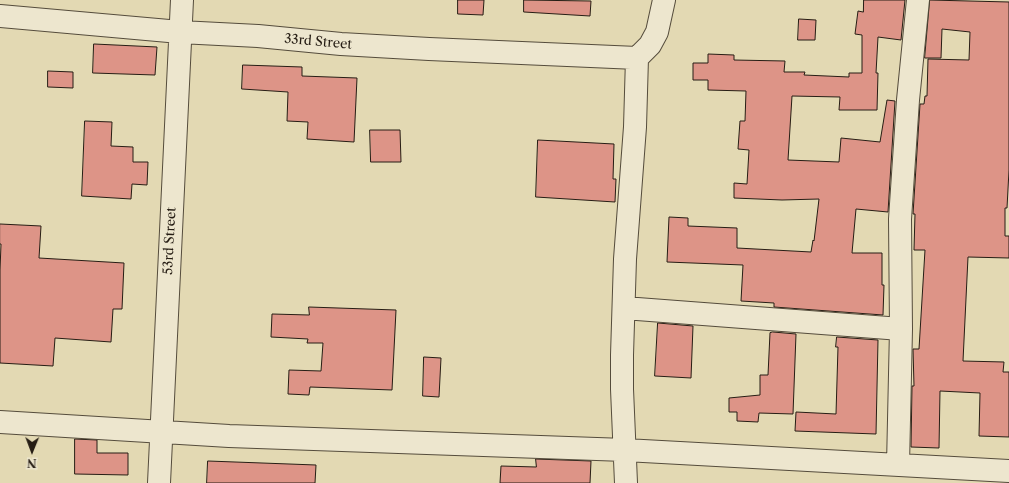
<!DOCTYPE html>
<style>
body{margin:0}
#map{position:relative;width:1009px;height:483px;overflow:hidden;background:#e3d9b3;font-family:"Libre Caslon Text",serif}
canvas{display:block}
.north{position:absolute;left:12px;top:431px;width:40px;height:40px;-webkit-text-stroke:3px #ede6ce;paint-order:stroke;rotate:181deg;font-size:11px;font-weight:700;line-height:16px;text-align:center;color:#261d14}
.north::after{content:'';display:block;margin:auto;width:14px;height:18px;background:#261d14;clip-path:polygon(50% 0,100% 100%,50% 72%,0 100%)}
</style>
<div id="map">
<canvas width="1009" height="483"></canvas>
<div class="north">N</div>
</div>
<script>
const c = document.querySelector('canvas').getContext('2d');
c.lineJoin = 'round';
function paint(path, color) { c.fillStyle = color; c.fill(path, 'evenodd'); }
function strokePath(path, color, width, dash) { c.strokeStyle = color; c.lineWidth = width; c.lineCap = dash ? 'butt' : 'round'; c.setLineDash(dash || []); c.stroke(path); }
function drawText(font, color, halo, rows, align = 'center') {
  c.font = font + ' "Libre Caslon Text",serif'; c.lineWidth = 3.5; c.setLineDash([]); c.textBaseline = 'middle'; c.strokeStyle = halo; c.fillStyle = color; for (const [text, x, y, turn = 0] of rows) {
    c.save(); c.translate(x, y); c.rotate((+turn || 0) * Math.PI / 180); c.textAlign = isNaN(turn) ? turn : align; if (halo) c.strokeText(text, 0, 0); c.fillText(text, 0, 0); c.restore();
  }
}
const building = new Path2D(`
 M458,0h26l-1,15 -25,-1z
 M524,0l67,1 -1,15 -66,-4z
 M864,0h41l-4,40 -23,-3 -2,36h2l-1,37h-38l1,-13 -48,-1 -4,64 51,2 2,-24 39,4 7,-42 8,1 -7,111 -32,-3 -4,44h30v32h2l-1,30 -109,-8v-4l-33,-2 2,-36 -76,-3 2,-45 19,1v8l49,2v20l74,4 2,-12 1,1 5,-42 -37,1 -48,-2v-15l13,1 2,-34 -11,-1 2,-28h5l1,-30 -38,-1v-10h-15v-17h15v-9l26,1v5l51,1 -1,11h21l-1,3 45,2v-4h13v-38l-7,-1 3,-23 5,1z
 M930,0l79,2v168l-2,38h-2v28h4v22l-41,-1 -5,104 41,1 -1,10h6v65l-30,-1 1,-43 -40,-2 -1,57 -28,-1 1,-61h2l-1,-37h6l6,-99h-11l1,-36h-2l7,-110h4l1,-8h2l1,-37 41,1 1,-28 -28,-3 -1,29h-16z
 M799,19l17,1 -1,20h-17z
 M94,44l63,3 -2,28 -62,-2z
 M243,65l59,2v9l55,2 -3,64 -47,-3 1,-17 -21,-1 1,-29 -46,-3z
 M48,71l25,1v16l-25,-1z
 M85,121l27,1 -1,24 22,1v15h15l-1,23 -15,-1 -1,15 -49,-3z
 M370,130h30l1,32h-30z
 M538,140l76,4 -1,35h3l-1,23 -79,-5z
 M0,224l41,2 -2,32 85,5 -2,46h-9l-2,33 -56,-4 -2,28 -53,-3v-93l1,-26h-1z
 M309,307l87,3 -4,80 -82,-3 -1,8 -21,-1 1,-24 32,1 2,-28h-16l1,-4 -37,-2 1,-23 37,1z
 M658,323l35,3 -2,52 -36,-2z
 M773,332l23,2 -3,80 -34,-1 -1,9 -21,-1v-9h-8v-14l31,-3v-20h8l2,-42z
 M837,337l41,3 -2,94 -81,-3 1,-19 40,2 2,-67h-2z
 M424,357l17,1 -2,39 -16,-1z
 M75,439l22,1v13h31v22l-53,-1z
 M536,459l55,2 -1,22h-90l1,-17 35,1z
 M208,461l108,4 -1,18h-108z`);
paint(building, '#dd9487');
strokePath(building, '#261d14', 1);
const minor = new Path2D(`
 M0,16l180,16 78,4 83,8 88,5 208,9
 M624,308l277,21
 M0,422l229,14 396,14 384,21
 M898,465l3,-136 -1,-110 8,-119 10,-100
 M159,483l23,-483
 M626,483l-4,-94v-34l3,-96 10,-132 2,-69 13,-13 7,-13 7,-32`);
strokePath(minor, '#554c3c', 24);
strokePath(minor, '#ede6ce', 22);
drawText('13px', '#261d14', '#ede6ce', [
 ["33rd Street",318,42,5],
 ["53rd Street",170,241,-87]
]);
</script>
